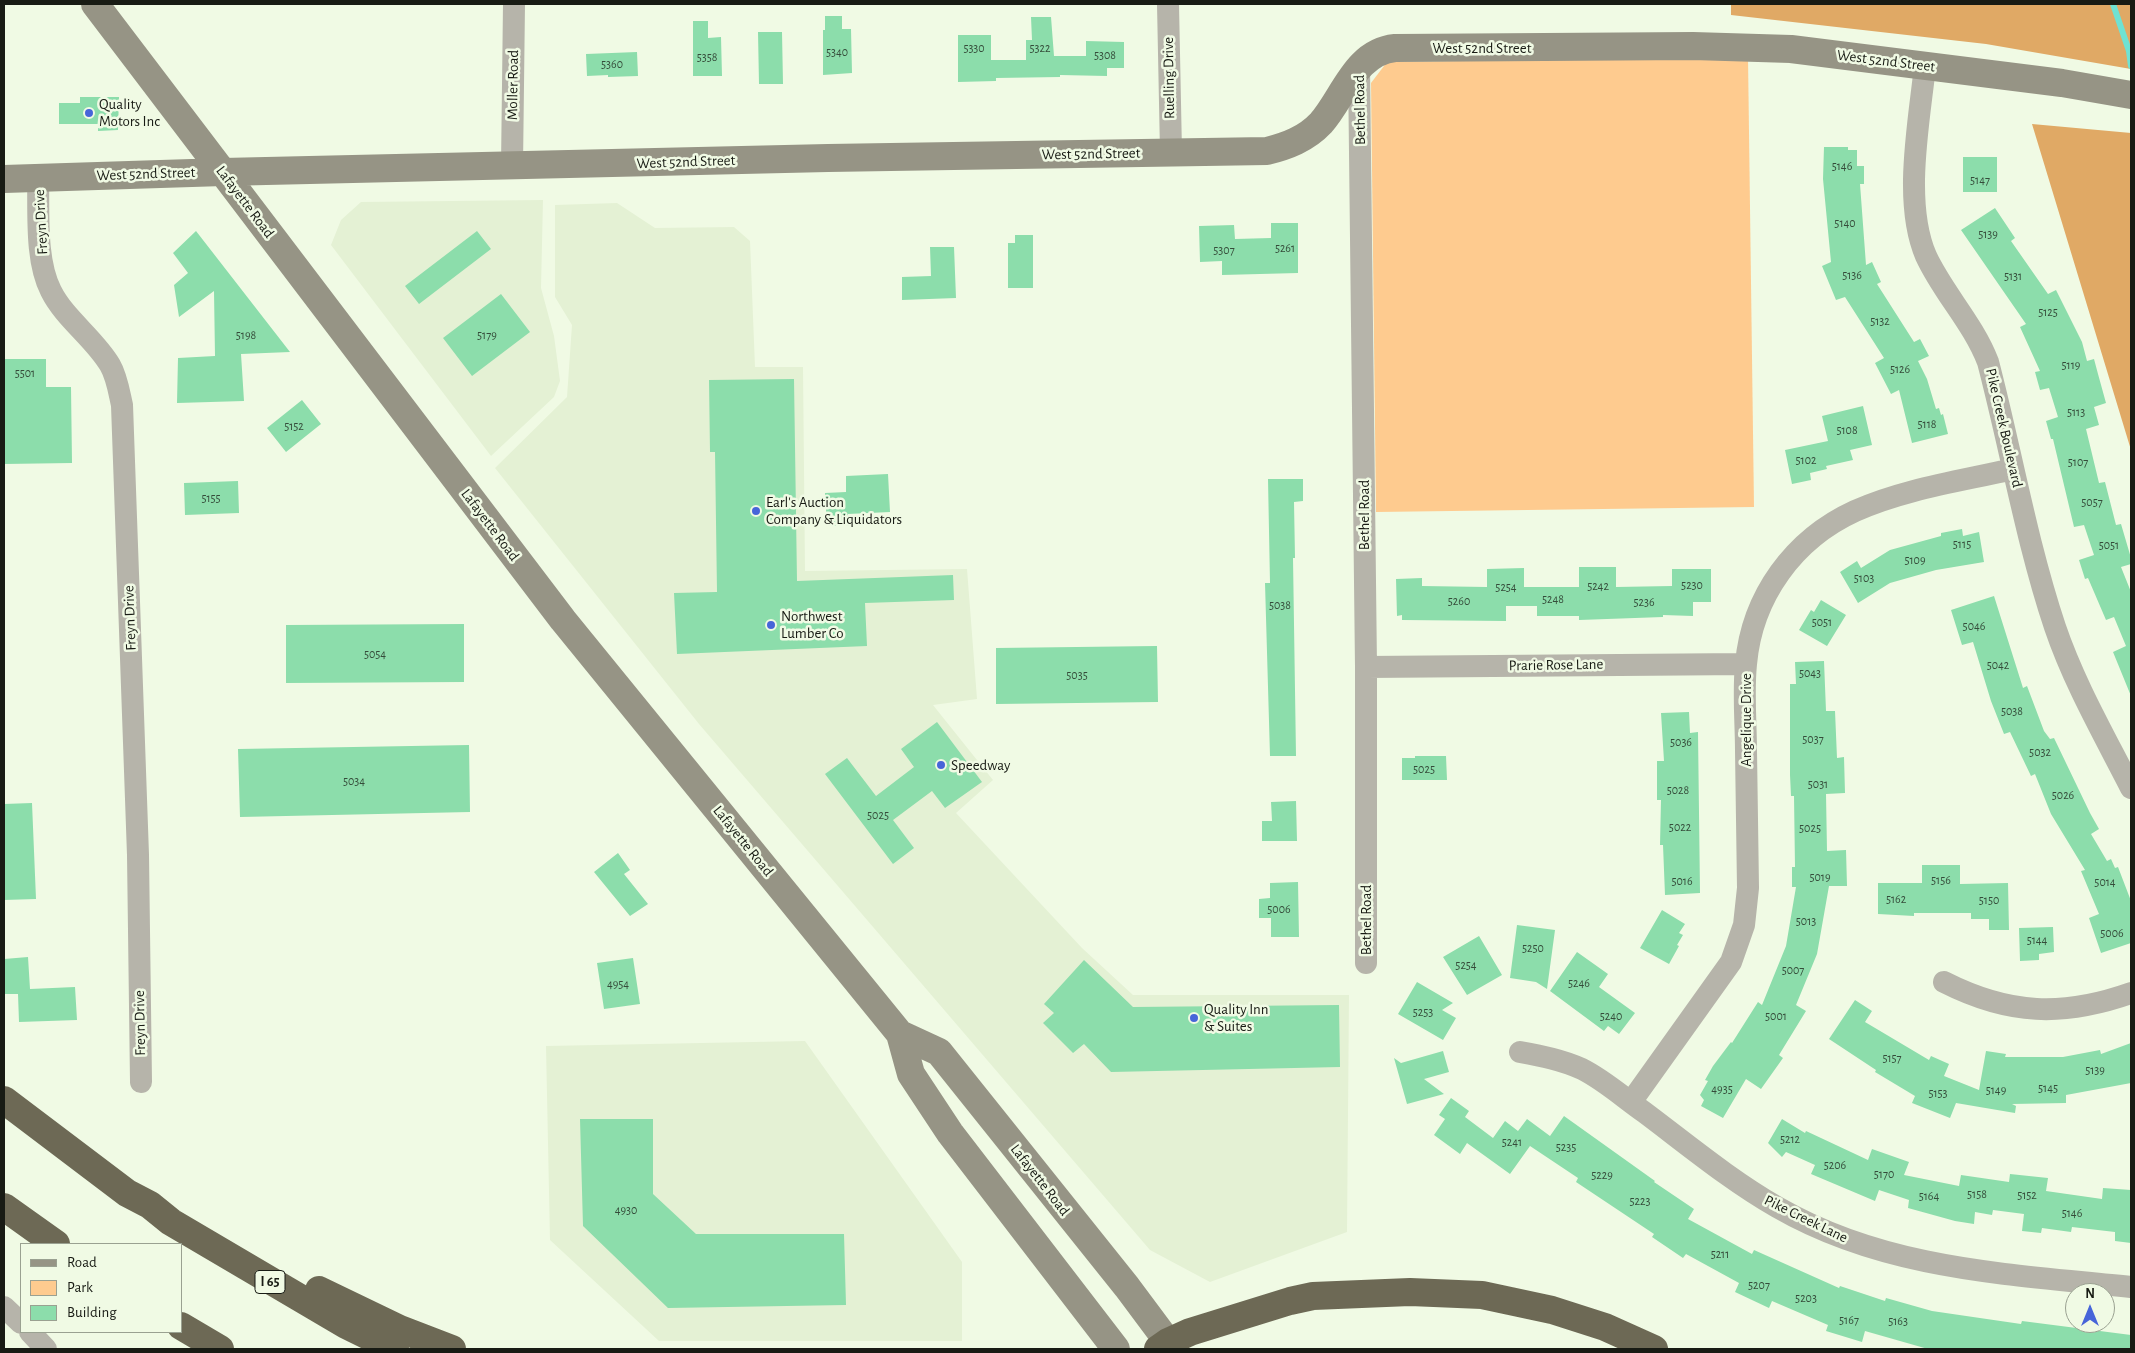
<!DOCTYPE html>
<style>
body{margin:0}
#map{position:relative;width:2135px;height:1353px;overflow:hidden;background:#f0fae4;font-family:"Alegreya Sans",sans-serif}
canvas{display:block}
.frame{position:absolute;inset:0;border:5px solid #181b14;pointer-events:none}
.legend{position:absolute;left:20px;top:1243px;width:162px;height:90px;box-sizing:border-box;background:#f0fae4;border:1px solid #9aa191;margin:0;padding:6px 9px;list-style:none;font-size:15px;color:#181b14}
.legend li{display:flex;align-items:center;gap:10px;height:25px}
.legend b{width:25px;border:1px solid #9aa191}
.north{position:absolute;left:2065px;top:1283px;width:50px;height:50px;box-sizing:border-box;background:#f0fae4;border:1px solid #9aa191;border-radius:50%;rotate:0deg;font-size:14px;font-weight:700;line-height:20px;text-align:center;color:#181b14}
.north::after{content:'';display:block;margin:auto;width:18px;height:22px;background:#4765d9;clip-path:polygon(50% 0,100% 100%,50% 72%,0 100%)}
</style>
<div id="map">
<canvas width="2135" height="1353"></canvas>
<div class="frame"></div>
<ul class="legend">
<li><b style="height:6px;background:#969485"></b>Road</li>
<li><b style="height:14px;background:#fecb8f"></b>Park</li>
<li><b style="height:14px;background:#8cddab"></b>Building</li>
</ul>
<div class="north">N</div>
</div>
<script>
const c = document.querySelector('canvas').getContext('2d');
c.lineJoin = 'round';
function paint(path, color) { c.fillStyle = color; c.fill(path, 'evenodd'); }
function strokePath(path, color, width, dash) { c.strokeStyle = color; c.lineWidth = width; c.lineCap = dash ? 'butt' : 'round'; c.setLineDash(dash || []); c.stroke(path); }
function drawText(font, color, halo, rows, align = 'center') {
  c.font = font + ' "Alegreya Sans",sans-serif'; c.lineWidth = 5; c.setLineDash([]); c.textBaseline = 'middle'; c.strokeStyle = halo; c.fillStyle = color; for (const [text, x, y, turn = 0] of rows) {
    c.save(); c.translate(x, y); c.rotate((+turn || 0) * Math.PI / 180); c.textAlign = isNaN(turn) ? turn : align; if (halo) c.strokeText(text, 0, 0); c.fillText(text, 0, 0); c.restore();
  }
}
paint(new Path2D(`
 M543,200l-2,88 13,48 6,45 -6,16 -63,59 -160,-211 10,-25 20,-18z
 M617,203l38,25 79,-1 16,14 5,126h48l2,204 162,-2 10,130 -44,6 60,75 -37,33 126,135 51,47h216l-2,237 -137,50 -60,-32 -451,-526 -204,-256 72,-71 5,-72 -17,-28v-92z
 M805,1041l157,221v79h-303l-109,-101 -4,-194z`), '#e4f1d4');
paint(new Path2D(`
 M1748,57l6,450 -378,5 -5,-429 16,-21z`), '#fecb8f');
paint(new Path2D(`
 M1731,4h400v65l-145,-25 -255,-29z
 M2032,124l99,9v317z`), '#e0a965');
strokePath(new Path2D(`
 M2113,4l16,47 2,15`), '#6fe2d3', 6);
paint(new Path2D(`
 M825,16h17v13h9l1,44 -29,2v-45h2z
 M1031,17h20l3,39h32v-15l38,1v26h-17v8l-47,-1v2l-64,1v3l-38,1v-47h33v25h35v-20h6z
 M693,21h15v17l13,-1 1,39h-29z
 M758,32h24l1,52h-24z
 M637,52l1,24 -30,1v-2l-21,1 -1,-22z
 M80,97h39l-1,33 -20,1v-7h-39v-21h21z
 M1824,147h24v3h9v16h7v18h-4l6,81 6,-3 9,20 -4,2 37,58 6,-3 9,17 -11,5 9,18 9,30 3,-1 2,7 2,-1 5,20 -36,9 -13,-53 -8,4 -16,-31 9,-5 -39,-61 -9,3 -14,-34 9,-4 -8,-83z
 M1963,157h34v35h-34z
 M1995,208l20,30 -4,3 37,53 8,-4 26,52 5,19 7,-2 4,15 8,29 -12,4 5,18 -13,4 13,54 6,-1 11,43 5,-1 10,34v6l-10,3 10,25v104l-18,-44 13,-6 -12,-29 -8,3 -18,-42 -3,1 -6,-19 15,-5 -10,-30 -10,2 -21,-88h-2l-5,-18 12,-4 -9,-29 -9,2 -5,-18 5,-1 -20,-44 6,-3 -65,-94z
 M1271,223h27v50l-76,2v-14l-22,1 -1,-36 35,-1 1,14 36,-1z
 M196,231l94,121 -49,2 3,47 -67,2 1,-45 37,-2 -1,-65 -35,26 -5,-32 14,-12 -15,-20z
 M477,231l14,18 -72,55 -14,-18z
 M1015,235h18v53h-25v-45h7z
 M930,247h24l2,51 -54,2v-23l29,-1z
 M501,294l29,38 -58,44 -29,-38z
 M4,359h42v28h25l1,76 -68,1z
 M794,379l3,202 156,-6 1,25 -89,3 2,43 -190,8 -3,-61 43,-1 -2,-140h-5l-1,-72z
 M302,400l19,24 -35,28 -19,-24z
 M1863,406l9,39 -22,5 3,10 -27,6 1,3 -17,4 1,7 -19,4 -7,-34 43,-9 -6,-25z
 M888,474l2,38 -42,2v12h-21l-2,-33 21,-1v-16z
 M1268,479h35v22l-9,1 1,56h-2l3,198h-26l-5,-173h5z
 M238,481l1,32 -54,2 -1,-32z
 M1962,529l1,7 16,-4 5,30 -48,8 -46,13 -32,20 -18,-31 17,-11 4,7 29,-18 51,-14v-3z
 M1579,567h37v20l56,-1v-17h39v33h-18v14l-30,-1v2l-84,3v-4h-42v-10h-31v15l-104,-1v-5l-5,1 -1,-37 26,-1v8l65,1v-18l37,-1v19h55z
 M1994,596l29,92 4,-2 17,45 6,8 4,-1 36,75 9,16 -8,5 16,27 4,-2 4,9 3,-1 13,34v42l-30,10 -12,-35 10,-4 -18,-43 4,-1 -34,-56 -16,-40 -4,2 -21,-44 -6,2 -13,-33 -18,-59 -11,3 -11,-35z
 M1821,600l25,15 -19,31 -28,-16 12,-20 3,2z
 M464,624v58l-178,1v-58z
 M1157,646l1,56 -162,2v-56z
 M1824,661l2,50h9l2,47 7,-1 1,36 -19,1 1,57 19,-1 1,36h-18l-12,68 -21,51 10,6 -27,44 4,3 -22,31 -15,-10 -23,39 -22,-12 3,-6 -4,-5 8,-14 -3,-1 8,-14 18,-24 1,1 26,-41 4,3 24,-59 10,-59h-4v-20h3l-1,-71h-3l-1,-21v-91h6l-1,-22z
 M1689,712l1,21 8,-1 2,161 -35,2 -2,-50h-3l1,-45h-4v-39h7l-3,-48z
 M937,722l45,60 -37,26 -13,-17 -39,29 21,28 -21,16 -68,-90 22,-16 29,38 38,-29 -13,-18z
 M469,745l1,67 -230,5 -2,-68z
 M1415,756h31l1,24h-45v-22h13z
 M1296,801l1,40h-35v-20h10l-1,-19z
 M32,803l4,96 -32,1v-96z
 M618,853l12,17 -6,4 24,30 -18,12 -36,-44z
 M1922,865h38v19l48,-1 1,47h-20v-11h-18v-6h-57v3l-36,-2v-31h44z
 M1298,882l1,55h-28v-19h-12v-19l11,-1v-15z
 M1662,910l23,14 -6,9 4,2 -6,10 2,1 -10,18 -29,-16z
 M1517,925l38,5 -8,59 -11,-7 -26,-4z
 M2053,927l1,25 -15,2v6l-19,1 -1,-33z
 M1479,936l23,39 -35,20 -24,-38z
 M1577,952l31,22 -9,13 36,26 -16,21 -11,-8 -4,5 -54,-40z
 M28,957l2,32 45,-2 2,33 -58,2 -1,-28h-13l-1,-35z
 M633,958l7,46 -36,5 -7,-46z
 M1084,960l49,47 206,-2 1,62 -229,5 -27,-28 -11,9 -30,-30 11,-10 -10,-9z
 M1417,982l36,21 -11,7 14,8 -13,22 -45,-26z
 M1855,1000l17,11 -7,11 64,38 2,-4 18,8 -5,12 35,14 7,-39 20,3 -1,3h58l37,-7 1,4 30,-11v40l-65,12v8l-54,1 4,2 -1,7 -59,-10 -6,15 -38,-15 3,-7 -40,-24 1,-2 -47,-31z
 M1443,1051l6,21 -25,7 20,15 -37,10 -13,-46 7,5z
 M1451,1098l18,13 -4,6 28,21 12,-17 13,10 9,-12 23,17 14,-20 91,65 -1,1 40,27 -6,10 64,35 2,-4 85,38 1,-2 45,15 1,-3 46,13 89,13 1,-3 109,14v14h-203l-63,-18 -3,11 -36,-11 2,-6 -56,-24 -3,7 -34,-16 4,-9 -53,-29 -3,4 -31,-21 2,-3 -78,-52 2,-4 -48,-32 -20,28 -43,-31 -7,11 -26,-19 11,-16 -6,-4z
 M580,1119h73v75l43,40h148l2,71 -178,3 -85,-82z
 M1782,1119l23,14 1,-2 62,29 4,-11 37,13 -5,13 55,11 2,-11 48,7 1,-8 38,4 -2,13 56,8 1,-11 28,2v53l-16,-2v-9l-43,-5 -1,5 -29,-4 -1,5 -19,-2 2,-17 -31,-4 -1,5 -17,-3 -1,12 -19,-3 -47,-13 1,-8 -30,-10 -4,11 -64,-27 4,-9 -29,-13 -4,5 -14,-14z`), '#8cddab');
strokePath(new Path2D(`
 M1168,4l3,148
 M1925,66c-6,57 -22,137 1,190 17,37 47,67 62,106 23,88 38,178 67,265 19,56 49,108 76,161
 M1359,67l7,600v296
 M512,166l2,-162
 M38,178c1,34 -3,82 13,113 14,28 43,47 59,74 7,12 9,27 12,40l16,450 3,227
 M1366,667l380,-3
 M1944,982c65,33 119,35 187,11
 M1520,1052c22,4 42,8 62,17 22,11 42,29 62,43 44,33 86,68 133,95 109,63 232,67 354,80
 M1631,1102l100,-140 13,-37 4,-37c-1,-46 -1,-91 -2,-137 0,-28 -3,-58 0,-87 6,-68 48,-125 109,-153 49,-22 106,-30 158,-42
 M4,1307l17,16
 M30,1332l16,17`), '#b6b4aa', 22);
strokePath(new Path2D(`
 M95,4l468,616 337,414 39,18 188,235 41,55
 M4,179l219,-7 605,-14 439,-7c20,-5 39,-12 54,-28 23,-26 34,-71 74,-75l298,-2 98,3 271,34 69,12
 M900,1034l11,40 39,59 166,216`), '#969485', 28);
strokePath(new Path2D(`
 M4,1100l123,93 23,12 21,17 175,103 49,24
 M4,1207l52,37
 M319,1290l81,39 52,20
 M181,1326l39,23
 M1158,1349l10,-7 22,-10 100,-31 23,-5 97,-4 72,3 70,15 53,17 49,22`), '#6d6955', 28);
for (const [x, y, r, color] of [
 [89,113,5,"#4765d9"],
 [756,511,5,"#4765d9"],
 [771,625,5,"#4765d9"],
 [941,765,5,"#4765d9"],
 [1194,1018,5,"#4765d9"]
]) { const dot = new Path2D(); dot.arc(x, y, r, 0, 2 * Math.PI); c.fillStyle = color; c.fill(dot); strokePath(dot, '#f0fae4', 2); }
drawText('12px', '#354c3a', null, [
 ["5330",974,48],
 ["5322",1040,48],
 ["5340",837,52],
 ["5308",1105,55],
 ["5358",707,57],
 ["5360",612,64],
 ["5146",1842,166],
 ["5147",1980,180],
 ["5140",1845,223],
 ["5139",1988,234],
 ["5261",1285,248],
 ["5307",1224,250],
 ["5136",1852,275],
 ["5131",2013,276],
 ["5125",2048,312],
 ["5132",1880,321],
 ["5198",246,335],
 ["5179",487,335],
 ["5119",2071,365],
 ["5126",1900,369],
 ["5501",25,373],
 ["5113",2076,412],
 ["5118",1927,424],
 ["5152",294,426],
 ["5108",1847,430],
 ["5102",1806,460],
 ["5107",2078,462],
 ["5155",211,498],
 ["5057",2092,502],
 ["5115",1962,544],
 ["5051",2109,545],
 ["5109",1915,560],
 ["5103",1864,578],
 ["5230",1692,585],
 ["5242",1598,586],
 ["5254",1506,587],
 ["5248",1553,599],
 ["5260",1459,601],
 ["5236",1644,602],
 ["5038",1280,605],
 ["5051",1822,622],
 ["5046",1974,626],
 ["5054",375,654],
 ["5042",1998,665],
 ["5043",1810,673],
 ["5035",1077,675],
 ["5038",2012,711],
 ["5037",1813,739],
 ["5036",1681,742],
 ["5032",2040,752],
 ["5025",1424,769],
 ["5034",354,781],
 ["5031",1818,784],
 ["5028",1678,790],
 ["5026",2063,795],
 ["5025",878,815],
 ["5022",1680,827],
 ["5025",1810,828],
 ["5019",1820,877],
 ["5156",1941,880],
 ["5016",1682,881],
 ["5014",2105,882],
 ["5162",1896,899],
 ["5150",1989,900],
 ["5006",1279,909],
 ["5013",1806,921],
 ["5006",2112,933],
 ["5144",2037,940],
 ["5250",1533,948],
 ["5254",1466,965],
 ["5007",1793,970],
 ["5246",1579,983],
 ["4954",618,984],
 ["5253",1423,1012],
 ["5240",1611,1016],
 ["5001",1776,1016],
 ["5157",1892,1058],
 ["5139",2095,1070],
 ["5145",2048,1088],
 ["4935",1722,1089],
 ["5149",1996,1090],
 ["5153",1938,1093],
 ["5212",1790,1139],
 ["5241",1512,1142],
 ["5235",1566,1147],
 ["5206",1835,1165],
 ["5170",1884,1174],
 ["5229",1602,1175],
 ["5158",1977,1194],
 ["5152",2027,1195],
 ["5164",1929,1196],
 ["5223",1640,1201],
 ["4930",626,1210],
 ["5146",2072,1213],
 ["5211",1720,1254],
 ["5207",1759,1285],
 ["5203",1806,1298],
 ["5167",1849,1320],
 ["5163",1898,1321]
]);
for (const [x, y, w] of [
 [270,1282,30]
]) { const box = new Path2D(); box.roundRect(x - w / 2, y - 11.5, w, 23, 4); c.fillStyle = '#f0fae4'; c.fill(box); strokePath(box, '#181b14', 1); }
drawText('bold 14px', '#181b14', null, [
 ["I 65",270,1282]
]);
drawText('15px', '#181b14', '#f0fae4', [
 ["West 52nd Street",1482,48],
 ["West 52nd Street",1886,61,7],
 ["Ruelling Drive",1169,78,-91],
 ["Moller Road",513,85,-89],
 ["Bethel Road",1360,110,-91],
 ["West 52nd Street",1091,154,-1],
 ["West 52nd Street",686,162,-2],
 ["West 52nd Street",146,174,-2],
 ["Lafayette Road",245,202,53],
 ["Freyn Drive",41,222,-93],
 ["Pike Creek Boulevard",2004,428,77],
 ["Bethel Road",1364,515,-90],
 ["Lafayette Road",490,525,53],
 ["Freyn Drive",130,618,-92],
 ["Prarie Rose Lane",1556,665,-1],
 ["Angelique Drive",1746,720,-90],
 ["Lafayette Road",743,841,51],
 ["Bethel Road",1366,920,-90],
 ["Freyn Drive",140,1023,-91],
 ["Lafayette Road",1040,1180,52],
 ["Pike Creek Lane",1806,1219,26]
]);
drawText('15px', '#181b14', '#f0fae4', [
 ["Quality",99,104],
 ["Motors Inc",99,121],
 ["Earl's Auction",766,502],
 ["Company & Liquidators",766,519],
 ["Northwest",781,616],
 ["Lumber Co",781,633],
 ["Speedway",951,765],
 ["Quality Inn",1204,1009],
 ["& Suites",1204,1026]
], 'left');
</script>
